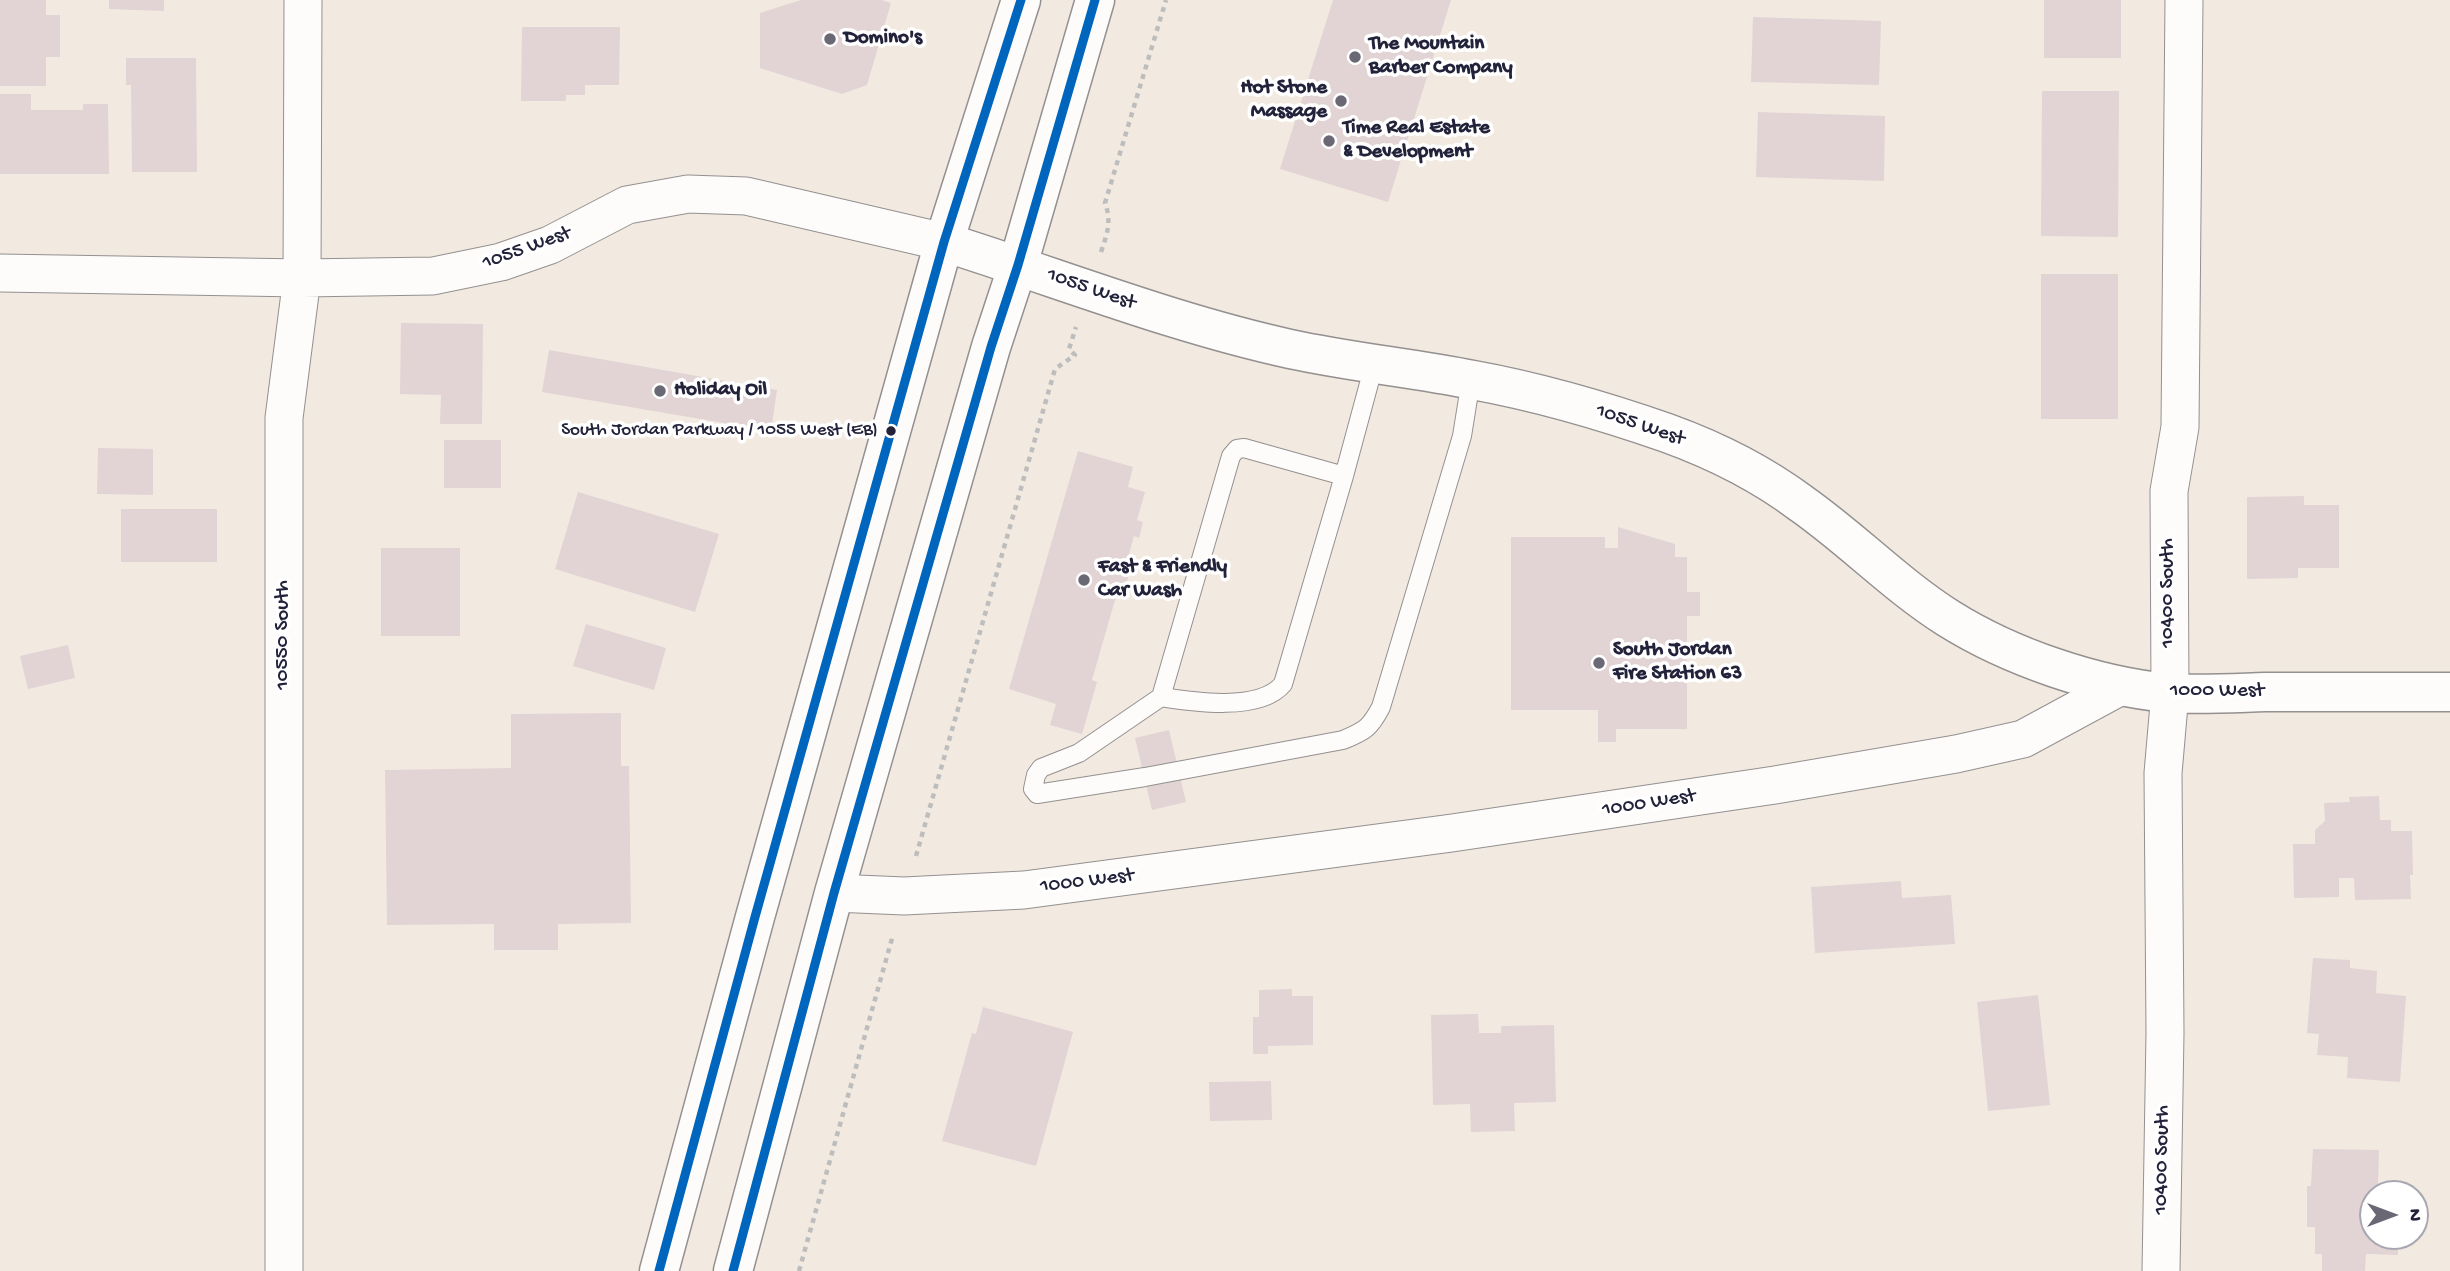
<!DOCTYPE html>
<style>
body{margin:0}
#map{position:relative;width:2450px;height:1271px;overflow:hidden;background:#f2eae1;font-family:"Gochi Hand",sans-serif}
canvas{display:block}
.north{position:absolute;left:2359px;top:1180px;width:70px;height:70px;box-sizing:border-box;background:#fff;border:2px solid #a7a7b1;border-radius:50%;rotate:90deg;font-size:19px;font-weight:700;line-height:28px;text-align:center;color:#22223b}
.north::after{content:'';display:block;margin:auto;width:24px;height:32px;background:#6b6875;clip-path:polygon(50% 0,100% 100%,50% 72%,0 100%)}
</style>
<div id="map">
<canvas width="2450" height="1271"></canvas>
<div class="north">N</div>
</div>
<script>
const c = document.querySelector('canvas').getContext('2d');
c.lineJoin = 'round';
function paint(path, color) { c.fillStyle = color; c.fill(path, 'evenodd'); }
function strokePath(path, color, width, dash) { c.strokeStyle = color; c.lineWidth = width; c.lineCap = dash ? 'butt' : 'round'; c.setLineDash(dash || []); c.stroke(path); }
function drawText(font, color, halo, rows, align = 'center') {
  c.font = font + ' "Gochi Hand",sans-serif'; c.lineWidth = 7; c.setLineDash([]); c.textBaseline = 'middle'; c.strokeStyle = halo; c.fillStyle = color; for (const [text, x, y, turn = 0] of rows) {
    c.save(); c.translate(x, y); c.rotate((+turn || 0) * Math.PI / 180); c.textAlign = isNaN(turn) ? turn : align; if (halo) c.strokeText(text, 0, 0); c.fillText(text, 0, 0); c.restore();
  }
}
paint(new Path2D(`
 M0,0h46v15h14v42h-14v29h-46z
 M109,0h55v11l-55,-2z
 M801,0h81l9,3 -24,82 -25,9 -82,-26v-55z
 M1333,0h118l-63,202 -108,-33z
 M2044,0h77v58h-77z
 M1753,17l128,4 -2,64 -128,-3z
 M522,27h98l-1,58h-34v10h-19v6h-45z
 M126,58h70l1,114h-65l-1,-87h-5z
 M2042,91h77l-1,146 -77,-1z
 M0,94h31v16h52v-6h25l1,70h-109z
 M1758,112l127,4 -1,65 -128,-4z
 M2041,274h77v145h-77z
 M401,323l82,1 -1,100h-42l1,-29 -41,-1z
 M549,350l228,40 -6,41 -229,-39z
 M444,440h57v48h-57z
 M98,448l55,1v46l-56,-1z
 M1078,451l55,16 -5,20 17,5 -8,28 6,2 -4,16 -5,-2 -8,29 5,3 -8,27 -6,-2 -25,87 5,2 -15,52 -32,-9 6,-21 -47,-15z
 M578,492l141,42 -24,78 -140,-43z
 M2304,496v9h35v63h-41v10l-51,1v-82z
 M121,509h96v53h-96z
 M1618,527l57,17v13h12v35h13v24h-13v113h-71v13h-18v-32h-87v-173h94v11h13z
 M381,548h79v88h-79z
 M586,624l80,24 -12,42 -81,-24z
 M68,645l7,33 -47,11 -8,-33z
 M621,713v53h8l2,157 -73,1v26h-64v-26l-107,1 -2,-155 126,-2v-54z
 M1169,730l17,72 -34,8 -17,-72z
 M2379,796l1,24h11v11h21l1,44h-3l1,24 -56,1 -1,-22h-15v19l-45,1 -1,-54h22v-14l10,-9 -1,-18 26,-1 -1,-5z
 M1901,881l1,17 49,-3 4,49 -140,9 -4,-66z
 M2313,958l37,2v8l27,3 -1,22 30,3 -6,86 -53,-4 1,-21 -31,-2 2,-21 -12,-1z
 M1292,989v7h21v49l-45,1v8h-15v-37h6v-27z
 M2038,995l12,110 -62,6 -11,-109z
 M983,1007l90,25 -37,134 -94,-25 30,-108 4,1z
 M1478,1014l1,19h22v-7l53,-1 2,77 -42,1 1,28 -44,1 -1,-28 -37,1 -2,-90z
 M1271,1081l1,39 -62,1 -1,-39z
 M2313,1149l66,1 -1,38h5v6h-10v42h25v19l-32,-1 -1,17h-43v-17h-7v-27h-8v-41h4z`), '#e2d3d4');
const service = new Path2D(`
 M1374,365l-30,111 -100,-28 -7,1 -6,7 -70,241 -82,56 -38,15 -5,7 -3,14 4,5 108,-17 198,-37c22,-9 27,-12 38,-33l81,-271 9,-56
 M1161,697c32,5 99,15 122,-13l61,-208`);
const minor = new Path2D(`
 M0,273l302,5 131,-2 68,-14 49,-17 77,-40 61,-11 58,2 198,46
 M834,893l70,3 120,-6 428,-57 323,-48 181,-31 67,-15 98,-53
 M284,1271v-853l18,-140 1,-278
 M2161,1271l4,-238 -2,-260 7,-80 -1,-202 11,-64 4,-427`);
const tertiary = new Path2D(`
 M944,242c115,36 228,81 346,107 60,13 122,19 183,31 66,12 131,31 194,53 47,17 95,41 135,71 51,36 94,81 146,114 62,39 147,68 220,75 32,2 65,0 97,-1 61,0 123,0 185,0`);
const primary = new Path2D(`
 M659,1271l96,-354 189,-675 77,-242
 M733,1271l101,-378 157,-546 27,-82 77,-265`);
strokePath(service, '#949090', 20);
strokePath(minor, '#949090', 39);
strokePath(tertiary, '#949090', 41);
strokePath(primary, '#949090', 41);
strokePath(new Path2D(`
 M1101,252c6,-18 11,-30 4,-49l61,-203
 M916,856l139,-487 20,-14 -6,-6 7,-22
 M799,1271l94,-336`), '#bebdbe', 4.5, [5, 5]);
strokePath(service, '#fdfcfa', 18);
strokePath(minor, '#fdfcfa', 37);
strokePath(tertiary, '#fdfcfa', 38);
strokePath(primary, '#fdfcfa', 38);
strokePath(new Path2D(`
 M659,1271l96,-354 189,-675 77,-242
 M733,1271l101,-378 157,-546 27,-82 77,-265`), '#0065bd', 9);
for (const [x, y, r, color] of [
 [830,39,7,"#6b6875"],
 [1355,57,7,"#6b6875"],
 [1341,101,7,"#6b6875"],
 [1329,141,7,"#6b6875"],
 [660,391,7,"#6b6875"],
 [891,431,6,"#22223b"],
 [1084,580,7,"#6b6875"],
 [1599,663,7,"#6b6875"]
]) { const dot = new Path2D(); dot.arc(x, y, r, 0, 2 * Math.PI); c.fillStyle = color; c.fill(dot); strokePath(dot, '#fff', 2.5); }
drawText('19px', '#22223b', '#fff', [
 ["South Jordan Parkway / 1055 West (EB)",878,431]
], 'right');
drawText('bold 21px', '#22223b', '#fff', [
 ["Domino's",844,39],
 ["The Mountain",1369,45],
 ["Barber Company",1369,69],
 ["Hot Stone",1327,89,"right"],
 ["Massage",1327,113,"right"],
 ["Time Real Estate",1343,129],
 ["& Development",1343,153],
 ["Holiday Oil",674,391],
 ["Fast & Friendly",1098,568],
 ["Car Wash",1098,592],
 ["South Jordan",1613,651],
 ["Fire Station 63",1613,675]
], 'left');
drawText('21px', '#22223b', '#fff', [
 ["1055 West",527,249,-20],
 ["1055 West",1091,290,19],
 ["1055 West",1640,426,19],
 ["10400 South",2169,593,-90],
 ["10550 South",284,635,-90],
 ["1000 West",2217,692],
 ["1000 West",1649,804,-9],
 ["1000 West",1087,882,-7],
 ["10400 South",2163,1160,-89]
]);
</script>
